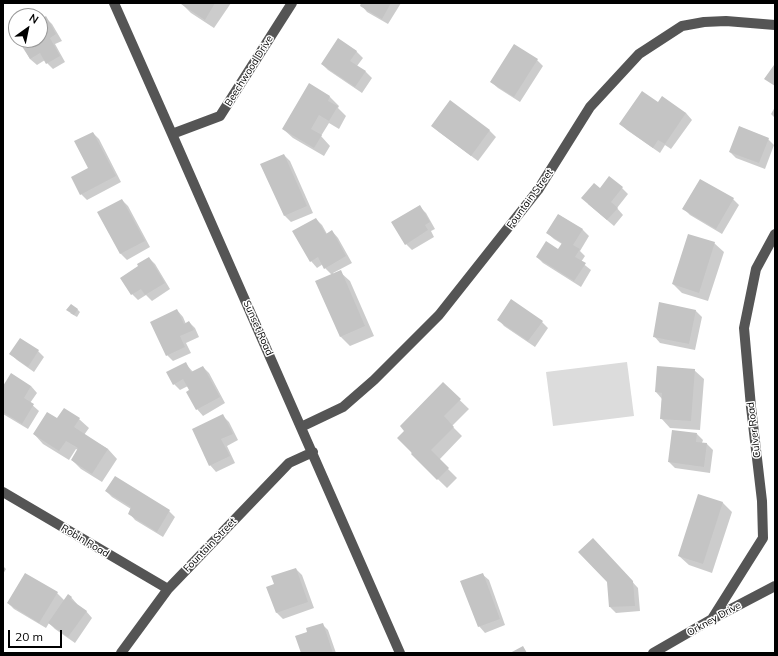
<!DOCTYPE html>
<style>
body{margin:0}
#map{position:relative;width:778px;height:656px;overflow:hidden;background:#fff;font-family:Mulish,sans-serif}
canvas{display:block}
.frame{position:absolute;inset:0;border:4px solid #000;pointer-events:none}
.north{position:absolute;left:8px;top:8px;width:40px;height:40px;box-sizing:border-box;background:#fff;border:1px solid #999;border-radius:50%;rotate:33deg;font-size:11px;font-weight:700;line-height:16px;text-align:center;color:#000}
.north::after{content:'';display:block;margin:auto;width:14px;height:18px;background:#000;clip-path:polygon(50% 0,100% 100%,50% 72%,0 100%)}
.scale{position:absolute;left:8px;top:630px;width:54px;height:18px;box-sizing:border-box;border:2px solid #000;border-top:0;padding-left:5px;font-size:12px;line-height:14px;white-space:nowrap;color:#000;-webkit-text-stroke:3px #fff;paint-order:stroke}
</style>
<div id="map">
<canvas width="778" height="656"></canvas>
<div class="frame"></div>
<div class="north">N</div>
<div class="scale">20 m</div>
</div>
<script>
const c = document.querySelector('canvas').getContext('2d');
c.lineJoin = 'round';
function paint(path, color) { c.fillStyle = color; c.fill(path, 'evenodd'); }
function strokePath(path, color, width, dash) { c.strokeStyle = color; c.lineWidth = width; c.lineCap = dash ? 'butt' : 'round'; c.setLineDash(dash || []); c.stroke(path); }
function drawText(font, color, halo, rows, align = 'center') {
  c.font = font + ' Mulish,sans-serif'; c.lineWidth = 3; c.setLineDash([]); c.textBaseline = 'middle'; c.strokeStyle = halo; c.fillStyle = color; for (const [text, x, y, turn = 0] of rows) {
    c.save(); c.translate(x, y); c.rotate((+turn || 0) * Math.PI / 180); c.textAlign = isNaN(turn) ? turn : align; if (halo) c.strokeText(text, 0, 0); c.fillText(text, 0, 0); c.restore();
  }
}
paint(new Path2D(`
 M627,362l7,54 -81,10 -7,-54z`), '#dcdcdc');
paint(new Path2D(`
 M183,3h48l-17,25 -23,-15 -9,-9z
 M362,3h39l-13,21 -21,-12 -6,-7z
 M46,18l6,6 10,17 -7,3 10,18 -12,7 -6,-6 -2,-3 -8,5 -7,-6 -10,-19h20v-19z
 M356,51l7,7 -6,8 9,6 6,6 -10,15 -34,-23 -6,-6z
 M537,60l6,6 -23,36 -22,-14 -7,-6z
 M309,85l21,12 9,9 -1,2 8,8 -7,13 -10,-6 -8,13 9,10 -6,10 -31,-18 -10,-9z
 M451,102l39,29 6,6 -18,24 -39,-29 -7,-6z
 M658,103l28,10 6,7 -21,29 -6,-4 -5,8 -33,-23 -6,-6z
 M775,107v11l-4,-4z
 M93,133l6,6 22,43 -34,18 -6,-6 9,-26z
 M768,139l6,6 -9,24 -29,-11 -6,-6z
 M284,155l6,6 23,52 -22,9 -6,-6 -23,-52z
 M622,188l6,6 -11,14 6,7 -9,11 -26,-22 12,-15z
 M733,199l6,6 -17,29 -32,-19 -6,-6z
 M122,200l6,6 22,41 -23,13 -6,-6 -22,-41z
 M419,206l7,7 9,16 -4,2 3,6 -22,13 -6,-6z
 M559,215l24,15 6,6 -9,15 5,5 -4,6 10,8 -10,17 -38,-24 -6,-6 22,-7 3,-6 -8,-5 -7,-6z
 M316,219l6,6 5,9 5,-3 6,7 14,25 -19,10v2l7,-3 10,9 24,55 -24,10 -9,-9 -24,-55 15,-7 -7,-7 -2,-4 -6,4 -6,-7 -17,-30z
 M714,243l10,9 -16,49 -26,-8 -9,-9z
 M149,258l6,6 15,25 -18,12 -6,-6 -8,5 -6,-6z
 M77,309l3,3 -3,5 -7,-4z
 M177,310l6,7 3,7 3,-2 6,6 4,9 -13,6 5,10 -18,8 -6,-6z
 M695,310l7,7 -7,33 -35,-7 -6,-7z
 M498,319l44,3 6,6 -13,19 -31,-21z
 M38,351l6,6 -10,15 -17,-12 -6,-6z
 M185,363l8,9 10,-5 6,6 16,30 -22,13 -6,-7 -9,-23 -8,4 -6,-6z
 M694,370l10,9 -4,51 -30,-2 -9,-10 1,-19 -6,-7z
 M443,384l26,25 -17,17 10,10 -23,24 18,18 -10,10 -35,-34 -7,-23z
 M31,386l6,7 -7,10 9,8 -11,18 -25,-15v-26z
 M64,409l15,10 10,9 -5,7 24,14 9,10 -15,23 -21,-13 -9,-9 6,-10 -2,-1 -7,11 -26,-16 -9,-10 24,-14z
 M223,416l6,6 9,18 -11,6 8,17 -19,9 -6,-7z
 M697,434l6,6 -1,3 5,1 6,6 -3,23 -35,-5 -6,-6z
 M106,491l63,20 6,6 -12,20 -28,-17 -6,-7 2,-4 -19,-12z
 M699,495l24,8 9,9 -20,61 -23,-8 -10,-9z
 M599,546l39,42 2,23 -24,2 -6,-6 -2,-25z
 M3,566l3,3 -3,5z
 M296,569l6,6 12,33 -31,11 -6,-6 -9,-25 8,-3z
 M482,574l7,6 16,45 -20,8 -6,-7z
 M57,593l7,7 7,-3 6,7 -1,1 10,6 6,7 -17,25 -20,-14 -6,-6 -3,5 -32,-19 -6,-6z
 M322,624l6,6 8,23h-34z`), '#0003');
paint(new Path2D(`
 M181,3h34l-10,17 -24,-16z
 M361,3h30l-9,16 -22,-13z
 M46,16l10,18 -6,4 10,18 -14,8 -6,-11 -10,6 -12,-19h22v-20z
 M338,38l19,13 -7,10 16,10 -11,16 -34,-23z
 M514,44l24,15 -24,38 -24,-15z
 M774,65l1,1v20l-11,-7z
 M309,83l21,13 -2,5 10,5 -9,15 -10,-6 -8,14 11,6 -8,13 -32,-19z
 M642,91l16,11 4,-6 24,17 -21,31 -7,-4 -5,8 -34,-24z
 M450,100l40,30 -19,26 -40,-30z
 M739,126l30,12 -10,25 -30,-11z
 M93,132l23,44 -36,19 -9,-18 17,-9 -14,-27z
 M284,154l23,52 -23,10 -24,-52z
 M609,176l14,11 -12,15 7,6 -11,12 -26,-22 13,-15 6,5z
 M700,179l34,19 -18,31 -34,-20z
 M122,199l23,42 -25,13 -23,-42z
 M420,205l10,17 -5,3 3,5 -23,15 -14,-23z
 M558,214l25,15 -10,16 7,4 -5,8 11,6 -12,18 -38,-24 10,-16 12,8 4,-6 -16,-10z
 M316,218l10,16 6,-4 14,26 -22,13 -6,-12 -8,5 -18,-31z
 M688,234l27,8 -16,51 -27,-9z
 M149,257l16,26 -20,12 -4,-6 -10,6 -11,-17 18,-12 -1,-2z
 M341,270l24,56 -25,11 -25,-56z
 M511,299l32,22 -15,20 -31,-21z
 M659,302l37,8 -7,34 -36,-7z
 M71,304l7,5 -4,6 -8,-5z
 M177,309l7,15 5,-3 5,9 -14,6 5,11 -19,9 -16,-34z
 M20,338l19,12 -11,17 -19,-13z
 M186,362l5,10 12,-6 17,31 -24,13 -10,-18 3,-2 -6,-11 -10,6 -7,-13z
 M657,366l38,3 -4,52 -31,-2 2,-26 -7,-1z
 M11,373l20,13 -7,12 10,6 -12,20 -19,-12v-26z
 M443,382l18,17 -17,17 10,11 -23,23 18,18 -12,12 -26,-26 1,-1 -15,-15 7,-7 -4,-5z
 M64,408l16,10 -6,9 34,22 -16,25 -21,-14 7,-12 -12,-7 -7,10 -26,-17 14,-22 10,6z
 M223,414l10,20 -12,5 9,17 -21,10 -17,-37z
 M672,430l25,3 -1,9 11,1 -3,24 -36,-5z
 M115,476l55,34 -13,22 -29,-18 3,-7 -26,-16z
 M698,494l25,8 -20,62 -25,-8z
 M593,538l40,43 2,25 -26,1 -2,-25 -29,-30z
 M296,568l12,34 -32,11 -10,-26 8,-3 -3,-8z
 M25,573l33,19 -19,31 -32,-20z
 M483,573l17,46 -22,8 -18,-46z
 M68,594l4,3 -2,2 17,12 -19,26 -20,-14z
 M323,623l10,30h-32l-6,-17 12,-4 -1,-4z
 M523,646l4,7h-17z`), '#c4c4c4');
strokePath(new Path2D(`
 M114,3l58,131 228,519
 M172,134l48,-18 72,-113
 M301,427l42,-20 31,-27 65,-65 99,-125 52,-83 49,-53 43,-28 22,-4 22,-1 49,4
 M3,492l165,97
 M712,619l51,-81 -1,-37 -11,-94 -7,-79 12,-59 19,-35
 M121,653l47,-64 121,-126 24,-11
 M653,653l59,-34 63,-33`), '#555', 10);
drawText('10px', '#000', '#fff', [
 ["Beechwood Drive",249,71,-58],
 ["Fountain Street",530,199,-54],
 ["Sunset Road",258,328,66],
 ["Culver Road",754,430,-97],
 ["Robin Road",85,541,31],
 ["Fountain Street",210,545,-46],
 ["Orkney Drive",714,619,-29]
]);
</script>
